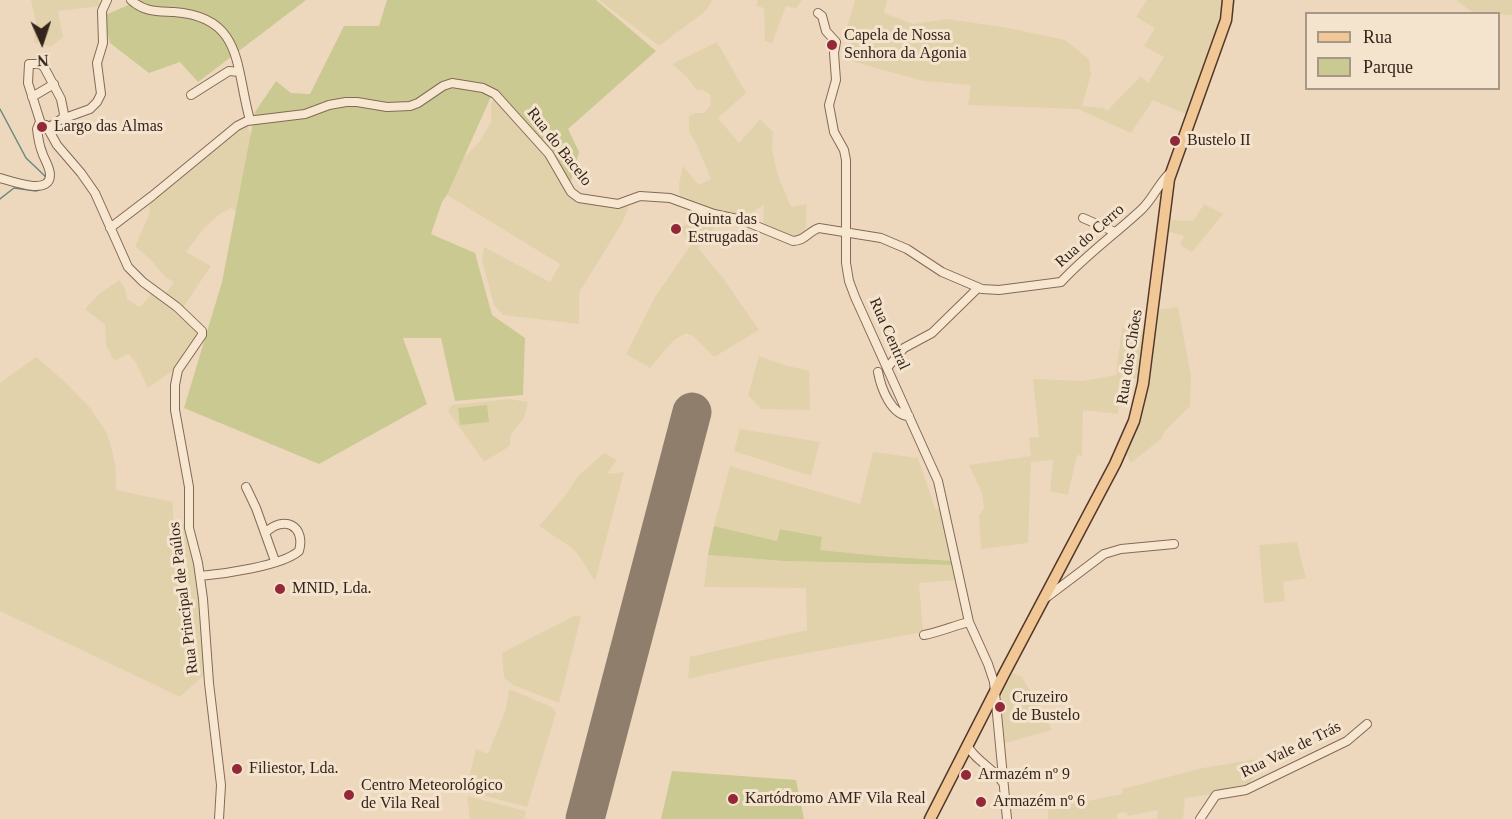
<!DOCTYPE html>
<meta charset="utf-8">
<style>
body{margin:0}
#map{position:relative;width:1512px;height:819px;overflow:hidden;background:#edd8be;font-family:"Times New Roman",serif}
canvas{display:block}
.legend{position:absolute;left:1305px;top:12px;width:195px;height:78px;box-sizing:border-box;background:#f4e3cd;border:2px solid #a79786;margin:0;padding:8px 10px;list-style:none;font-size:18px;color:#34241b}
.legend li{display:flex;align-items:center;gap:12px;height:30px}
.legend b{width:30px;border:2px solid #a79786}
.north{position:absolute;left:12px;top:12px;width:60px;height:60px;-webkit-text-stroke:4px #f4e3cd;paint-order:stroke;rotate:177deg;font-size:16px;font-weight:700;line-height:24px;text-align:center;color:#34241b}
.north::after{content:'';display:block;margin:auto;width:21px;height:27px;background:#34241b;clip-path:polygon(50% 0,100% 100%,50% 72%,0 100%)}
</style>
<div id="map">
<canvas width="1512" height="819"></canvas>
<ul class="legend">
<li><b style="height:8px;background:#f1c795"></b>Rua</li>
<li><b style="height:16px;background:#cac992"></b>Parque</li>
</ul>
<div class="north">N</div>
</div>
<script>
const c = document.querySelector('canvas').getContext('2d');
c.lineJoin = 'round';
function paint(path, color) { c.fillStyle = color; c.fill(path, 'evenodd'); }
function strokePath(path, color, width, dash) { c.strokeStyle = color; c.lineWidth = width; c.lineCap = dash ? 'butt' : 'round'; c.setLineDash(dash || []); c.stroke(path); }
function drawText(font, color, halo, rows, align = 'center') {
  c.font = font + ' "Times New Roman",serif'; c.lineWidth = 6; c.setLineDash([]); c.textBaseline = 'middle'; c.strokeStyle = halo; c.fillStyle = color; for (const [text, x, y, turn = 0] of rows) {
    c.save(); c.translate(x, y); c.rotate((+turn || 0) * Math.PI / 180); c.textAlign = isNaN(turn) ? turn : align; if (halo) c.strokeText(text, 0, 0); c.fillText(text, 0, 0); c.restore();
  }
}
paint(new Path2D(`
 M31,0h68l3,6 -44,5 5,26 -12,10 -17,-5 2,-19z
 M599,0h113l-5,10 -48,36z
 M758,0h44l-6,8 -10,-2 -14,37 -7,-2 -1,-33 -8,-2z
 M855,0h32l-3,13 29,11 34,-5 56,8 62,13 24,19 2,15 -9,32 21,2 4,3 34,-35 7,7 16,-26 -20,-11 11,-18 -19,-11 11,-17h78v8l-39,106 -33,-14 -22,33 -53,-24 -110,-4 3,-20 -48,-4 -69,-19 -3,-19 9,-4 -3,-9 -12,4z
 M1456,0h56v15l-39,-2z
 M717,42l29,51 -28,25 21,25 21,-24 13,13 -1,18 6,26 13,31 16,-3 -2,32 -17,2 -25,-11 1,-22 -21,13 -27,-5 -36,-14 -1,-15 4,-18 16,19 12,-6 -15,-36 -7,-11v-16l6,-3h9l7,-8 -1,-11 -8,-4h-6l-8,-12 -16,-14z
 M494,98l27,27 55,74 13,5 40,3 -6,14 -44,72v31l-76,-9 -9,-10 -12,-45 2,-13 66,35 10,-18 -113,-69 16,-36 17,-18 11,-19v-19z
 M246,120l8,27 -8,72 -15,-11 -11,6 -16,14 -18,24 25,14 -31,46 19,20 -16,21 -8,16 -27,19 -13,-27 -7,-7 -14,7 -8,-16 -1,-20 -20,-16 13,-14 21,-15 6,8 2,11 13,8 13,-15 10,5 11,-15 -9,-5 -13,-16 -17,-15 14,-31 1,-19z
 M1204,204l19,10 -31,38 -12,-7 4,-9 -18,-5 1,-11 26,1z
 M722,218l-24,30 25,30 36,52 -45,27 -21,-21 -7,-3 -13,8 -23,27 -24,-14 29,-57 38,-55 -17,-15z
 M1178,307l13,69 -1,30 -25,25 -4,8 -30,24 -5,-10 8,-18 14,-48 8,-77z
 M1122,328l25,3 -5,47 -21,1 -3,35 -35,-4 -1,46 -5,-1 -9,40 -18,-4 3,-31 -22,2 -3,81 -47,6 -2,-33 5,-8 -2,-15 -13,-28 62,-9 -2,-18 10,-1 -6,-58 50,2 33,-6z
 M759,356l25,9 25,6 1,39 -49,-1 -13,-14z
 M36,357l28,24 26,27 15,22 5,12 6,26v22l57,12v20l13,2 11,50 9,99 -26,24 -180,-86v-228z
 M509,399l19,3 -4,16 -13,16 -1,12 -26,16 -36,-51 4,-6z
 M740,429l80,13 -9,34 -77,-25z
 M873,452l45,6 17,50 8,2 10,51 -73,-5 -61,-6 2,-13 -40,-8 -3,12 -64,-15 16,-60 130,38z
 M604,453l13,7 -10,14 17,-2 -29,109 -16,-25 -7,-8 -33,-22 26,-30 13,-20z
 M1297,542l9,36 -23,4 2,19 -21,2 -5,-58z
 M708,555l76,6 170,4 3,15 -38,3 4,49 -159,29 -76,18 2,-22 117,-27 -1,-42 -102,-1z
 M576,615l5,2 -22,86 -46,-18 -9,-7 -2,-25z
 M1012,673l10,4 30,53 -50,14 -3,-34h3l-1,-4h-2l4,-15z
 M509,689l43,18 4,6 -29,94 -61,-16 10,-42 12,5 18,-45z
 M1257,759l-4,20 -9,10 -59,9 -2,21h-26l1,-9 -30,6 -2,-4 -9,1v6h-69v-10l74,-15v-5l81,-21z
 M467,796l59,15 -2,8h-54z`), '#e2d2ab');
paint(new Path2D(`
 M140,0h166l-108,82 -18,-20 -31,11 -39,-30 -7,-27z
 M387,0h209l60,51 -88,78 11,23 -9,33 -76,-95 -47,105 -5,7 -11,32 44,19 17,62 33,23 -2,57 -68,6 -14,-63h-38l24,66 -108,60 -135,-56 38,-126 33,-170 21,-31 15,12 19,1 34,-68h35z
 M487,405l2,17 -29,3 -2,-17z
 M714,526l63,15 3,-12 42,8 -2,13 60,6 73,5 1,4 -170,-4 -76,-6z
 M672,771l124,9 8,39h-143z`), '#cac992');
strokePath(new Path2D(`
 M0,109l26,49 20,19
 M0,199l14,-11 22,3 8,-3`), '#698b7e', 1.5);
strokePath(new Path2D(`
 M585,819l107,-407`), '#907e6c', 39);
const minor = new Path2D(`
 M131,0c13,12 26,11 43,12 70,5 61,56 76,108
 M818,13l4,3 4,15 10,11 -2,11 2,27 -7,25 5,27 10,18 2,10v103l3,18 6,16 83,184 31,141 19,42 6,18 13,137
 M191,95l38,-24 10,1
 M32,97l22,-13
 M62,119l28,-10 7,-7 4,-8 -4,-31 6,-20 -1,-32 5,-11
 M41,124l-13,-41 1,-19h11l4,3 17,32 3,15 -1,4 -15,10
 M0,178c11,3 50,18 50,-3 0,-8 -6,-16 -8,-23 -3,-7 -4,-15 -5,-23l2,-5 7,1 11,20 24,28 14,20 33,74 15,15 34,25 25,24v4l-24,35 -3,15v25l14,77v41l9,35 5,36 6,84 12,102 -2,34
 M1083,218l32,14
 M110,228l42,-32 85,-70 10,-5 58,-7 24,-9 17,-3h11l30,5 23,-1 8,-3 25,-17 9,-3 31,5 12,6 54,60 22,38 8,6 39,6 22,-8 30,2 44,16 28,6 51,21c12,0 16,-10 26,-13l62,10 26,11 35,23 40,17 17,1 62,-8c25,-27 53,-47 80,-72 12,-11 17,-26 29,-37
 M887,368l17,-20 28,-15 46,-45
 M878,372c3,16 13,43 31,44
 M246,487l10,21 19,53
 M200,576c23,-2 82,-10 99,-25 7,-25 -15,-37 -34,-18
 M1047,597l57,-43 17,-5 53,-5
 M924,635c16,-3 29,-9 45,-13
 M967,745c8,16 27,23 36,38
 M1200,819l16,-24 30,-5 101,-49 20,-17`);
const major = new Path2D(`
 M930,819l74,-145 111,-210 19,-43 9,-37 26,-205 57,-159 2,-20`);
strokePath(minor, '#846957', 10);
strokePath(major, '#52382c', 13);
strokePath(minor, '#f8e7d0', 8);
strokePath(major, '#f1c795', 10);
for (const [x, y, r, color] of [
 [832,45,6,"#922838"],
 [42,127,6,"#922838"],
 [1175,141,6,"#922838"],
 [676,229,6,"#922838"],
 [280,589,6,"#922838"],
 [1000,707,6,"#922838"],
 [237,769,6,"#922838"],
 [966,775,6,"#922838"],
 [349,795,6,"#922838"],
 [733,799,6,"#922838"],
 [981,802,6,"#922838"]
]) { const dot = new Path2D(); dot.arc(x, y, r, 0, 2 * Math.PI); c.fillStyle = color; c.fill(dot); strokePath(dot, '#f4e3cd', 2); }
drawText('16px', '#34241b', '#f4e3cd', [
 ["Capela de Nossa",844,36],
 ["Senhora da Agonia",844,54],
 ["Largo das Almas",54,127],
 ["Bustelo II",1187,141],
 ["Quinta das",688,220],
 ["Estrugadas",688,238],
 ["MNID, Lda.",292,589],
 ["Cruzeiro",1012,698],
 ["de Bustelo",1012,716],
 ["Filiestor, Lda.",249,769],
 ["Armazém nº 9",978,775],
 ["Centro Meteorológico",361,786],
 ["de Vila Real",361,804],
 ["Kartódromo AMF Vila Real",745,799],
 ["Armazém nº 6",993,802]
], 'left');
drawText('16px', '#34241b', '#f4e3cd', [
 ["Rua do Bacelo",559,147,52],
 ["Rua do Cerro",1090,236,-42],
 ["Rua Central",889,334,66],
 ["Rua dos Chões",1130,357,-81],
 ["Rua Principal de Paúlos",184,598,-97],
 ["Rua Vale de Trás",1291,750,-26]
]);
</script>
